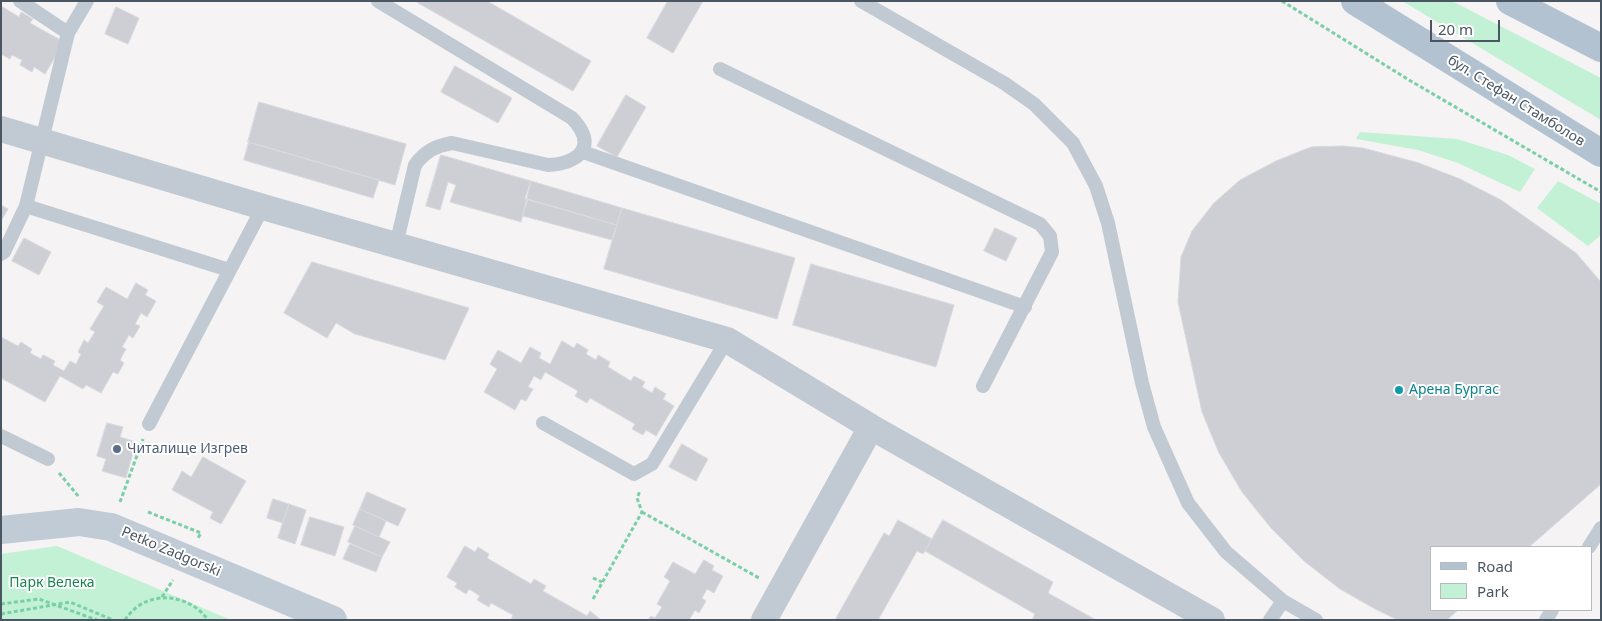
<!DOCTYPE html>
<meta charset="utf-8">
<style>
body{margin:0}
#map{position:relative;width:1602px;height:621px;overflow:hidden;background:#f5f3f3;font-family:"Noto Sans",sans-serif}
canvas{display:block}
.frame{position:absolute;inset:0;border:2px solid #4a5661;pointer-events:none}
.legend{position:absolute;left:1430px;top:546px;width:162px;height:65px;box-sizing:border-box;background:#fff;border:1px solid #b7bbc0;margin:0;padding:6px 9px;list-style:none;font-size:15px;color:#4a5661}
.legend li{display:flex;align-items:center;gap:10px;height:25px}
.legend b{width:25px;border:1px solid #b7bbc0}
.scale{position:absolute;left:1430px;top:20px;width:70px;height:22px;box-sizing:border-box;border:2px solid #4a5661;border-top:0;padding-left:6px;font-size:15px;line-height:18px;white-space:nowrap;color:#4a5661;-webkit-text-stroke:4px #fff;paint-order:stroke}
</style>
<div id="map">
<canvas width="1602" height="621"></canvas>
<div class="frame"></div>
<ul class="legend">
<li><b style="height:6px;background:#b3c2d1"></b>Road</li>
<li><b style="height:14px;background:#c3f1d5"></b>Park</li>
</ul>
<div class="scale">20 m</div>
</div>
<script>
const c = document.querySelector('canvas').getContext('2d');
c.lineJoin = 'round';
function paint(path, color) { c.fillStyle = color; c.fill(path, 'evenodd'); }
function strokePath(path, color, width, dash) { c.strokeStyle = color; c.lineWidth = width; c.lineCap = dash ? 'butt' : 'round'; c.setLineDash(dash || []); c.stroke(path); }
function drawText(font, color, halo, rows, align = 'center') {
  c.font = font + ' "Noto Sans",sans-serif'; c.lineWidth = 4; c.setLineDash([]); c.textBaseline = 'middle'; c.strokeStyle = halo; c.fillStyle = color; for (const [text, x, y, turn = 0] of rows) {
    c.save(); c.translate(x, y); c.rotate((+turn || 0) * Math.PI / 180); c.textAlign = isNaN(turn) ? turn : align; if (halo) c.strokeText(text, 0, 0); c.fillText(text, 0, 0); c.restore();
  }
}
paint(new Path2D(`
 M1402,1h50l149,77v42z
 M1360,132l97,7 51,16 27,14 -15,23 -62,-29 -40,-13 -62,-11z
 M1558,181l43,23v31l-13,11 -51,-38z
 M57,546l174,74h-230v-66z`), '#c3f1d5');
const building = new Path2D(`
 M419,1h68l104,60 -18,30 -155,-88z
 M668,1h35l-30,52 -26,-15z
 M1,6l18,11 2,-5 12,7 -3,4 34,19 -19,32 -11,-7 -2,5 -12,-7 2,-5 -10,-5 -2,4 -9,-5z
 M116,7l23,11 -11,26 -23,-10z
 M455,66l57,32 -14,25 -57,-31z
 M626,95l20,12 -29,50 -20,-11z
 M259,102l147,42 -11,41 -147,-43z
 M249,142l130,38 -6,18 -129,-38z
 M1343,146l20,2 56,15 41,16 41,21 75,53 25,29v202l-72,63h-98v63h27l-11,10h-49l-23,-11 -35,-20 -36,-28 -33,-33 -29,-36 -23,-39 -17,-41 -24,-110 3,-45 11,-26 22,-28 26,-23 36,-19 35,-14z
 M441,155l90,26 -10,41 -71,-20 6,-17 -8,-3 -8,28 -14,-4z
 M531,181l91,27 -5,17 -92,-26z
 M528,199l89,26 -5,15 -89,-24z
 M1,205l7,4 -7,12z
 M622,208l173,50 -18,61 -173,-50z
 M995,228l22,10 -11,23 -22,-10z
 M24,238l27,14 -12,23 -27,-14z
 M312,262l157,46 -24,52 -90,-26 -19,-11 -9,15 -43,-25z
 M811,264l143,41 -18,62 -143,-42z
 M136,283l12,7 -3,5 11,6 -9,16 -6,-4 -6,11 5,2 -7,12 -4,-3 -7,12 4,2 -6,11 4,3 -6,11 -5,-2 -12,21 -15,-8 -3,4 -23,-13 -15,26 -44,-24v-41l17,9 3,-4 11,7 -2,4 11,6 2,-4 12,6 -2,4 11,6 6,-10 6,3 5,-10 -3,-2 6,-12 4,3 7,-11 -5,-3 14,-23 -7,-4 9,-15 21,12z
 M562,341l12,7 3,-5 11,7 -2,4 10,6 2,-5 12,7 -2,5 23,14 3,-5 11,6 -3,5 10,6 3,-6 11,7 -3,5 11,7 -18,30 -10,-6 -3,5 -11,-6 3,-5 -45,-26 -3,5 -12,-7 3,-5 -33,-19 -4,8 -7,-4 -6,11 5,2 -7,12 -5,-2 -6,11 -31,-18 13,-23 -7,-5 8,-14 23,13 9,-16 11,6 -2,5 11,6z
 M107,423l16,4 -3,10 16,5 -10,36 -24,-7 4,-12 -9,-3z
 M682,444l26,15 -12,22 -27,-14z
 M203,457l43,24 -25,43 -11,-6 3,-6 -41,-22 10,-19 9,6z
 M367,492l39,17 -8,17 -38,-17z
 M273,499l16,5 -6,19 -16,-5z
 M289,504l17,6 -11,34 -17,-6z
 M360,509l26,12 -7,16 -26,-12z
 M310,517l34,10 -9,29 -34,-11z
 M898,520l34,19 -7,12 -2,3 -6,-3 -39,69h-43l49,-87 5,3z
 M943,520l110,62 -5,11 48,27h-64l3,-6 -110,-63z
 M355,526l35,16 -8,15 -34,-15z
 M350,544l32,13 -6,15 -33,-13z
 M465,546l10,6 3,-5 11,7 -2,4 44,26 3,-5 12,7 -3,5 44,25 3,-5 11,9h-90l2,-5 -22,-12 -2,4 -12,-7 3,-4 -11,-7 -3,5 -11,-7 2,-4 -10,-6z
 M704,560l10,6 -2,4 11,6 -9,17 -7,-4 -5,9 4,3 -7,12 -4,-3 -6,10h-41l3,-4 4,2 7,-11 -5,-3 13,-23 -6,-4 9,-15 22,12z`);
paint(building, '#cdcfd5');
strokePath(building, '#d7d9de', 1);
strokePath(new Path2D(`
 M1282,1l127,79 192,112
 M59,473l20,24
 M120,502l23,-63
 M148,512l53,21 -3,5
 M642,512l117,66
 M593,578l9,4
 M162,597l11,-17
 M593,599l49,-87 -5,-14 3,-7
 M1,604l38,-5 58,21
 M1,614l69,-12 43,18
 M125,620c20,-31 63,-28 83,0`), '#7ad0a6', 3, [4, 2.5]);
strokePath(new Path2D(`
 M20,1l48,32
 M87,1l-19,32 -42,173 203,64
 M378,1l194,117c26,28 8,45 -24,47l-96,-22c-16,3 -27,8 -37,22l-19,80
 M861,1l143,82 30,21 39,39 23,43 12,37 34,160 12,44 34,76 38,49 57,49 33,19
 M720,69l320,155 10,12 2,16 -69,134
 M583,152l442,155
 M1,254l3,-2 22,-46
 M543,423l91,51 18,-10 75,-124
 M149,424l114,-217
 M1,436l47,23
 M1589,547l12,-19
 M1270,620l13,-19
 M1546,620l6,-10`), '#c1cad2', 14);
strokePath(new Path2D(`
 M1,129l262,78 464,133 144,87 341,193
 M764,620l107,-193`), '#c1cad2', 26);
strokePath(new Path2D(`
 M1,530l78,-8 32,5 222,93`), '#c1cbd6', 28);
strokePath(new Path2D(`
 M1355,1l246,152
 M1510,1l91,47`), '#b3c2d1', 28);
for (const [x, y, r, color] of [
 [1399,390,5,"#0f9aa8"],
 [117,449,5,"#5c6f8a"]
]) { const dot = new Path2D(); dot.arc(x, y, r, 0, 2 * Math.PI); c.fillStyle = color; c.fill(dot); strokePath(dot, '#fff', 2); }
drawText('14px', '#4a5661', '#fff', [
 ["бул. Стефан Стамболов",1516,101,32],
 ["Petko Zadgorski",171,552,23]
]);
drawText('14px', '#0d838f', '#fff', [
 ["Арена Бургас",1409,390]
], 'left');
drawText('14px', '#4e5e75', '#fff', [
 ["Читалище Изгрев",127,449]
], 'left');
drawText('14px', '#17864f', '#fff', [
 ["Парк Велека",52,583]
]);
</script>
